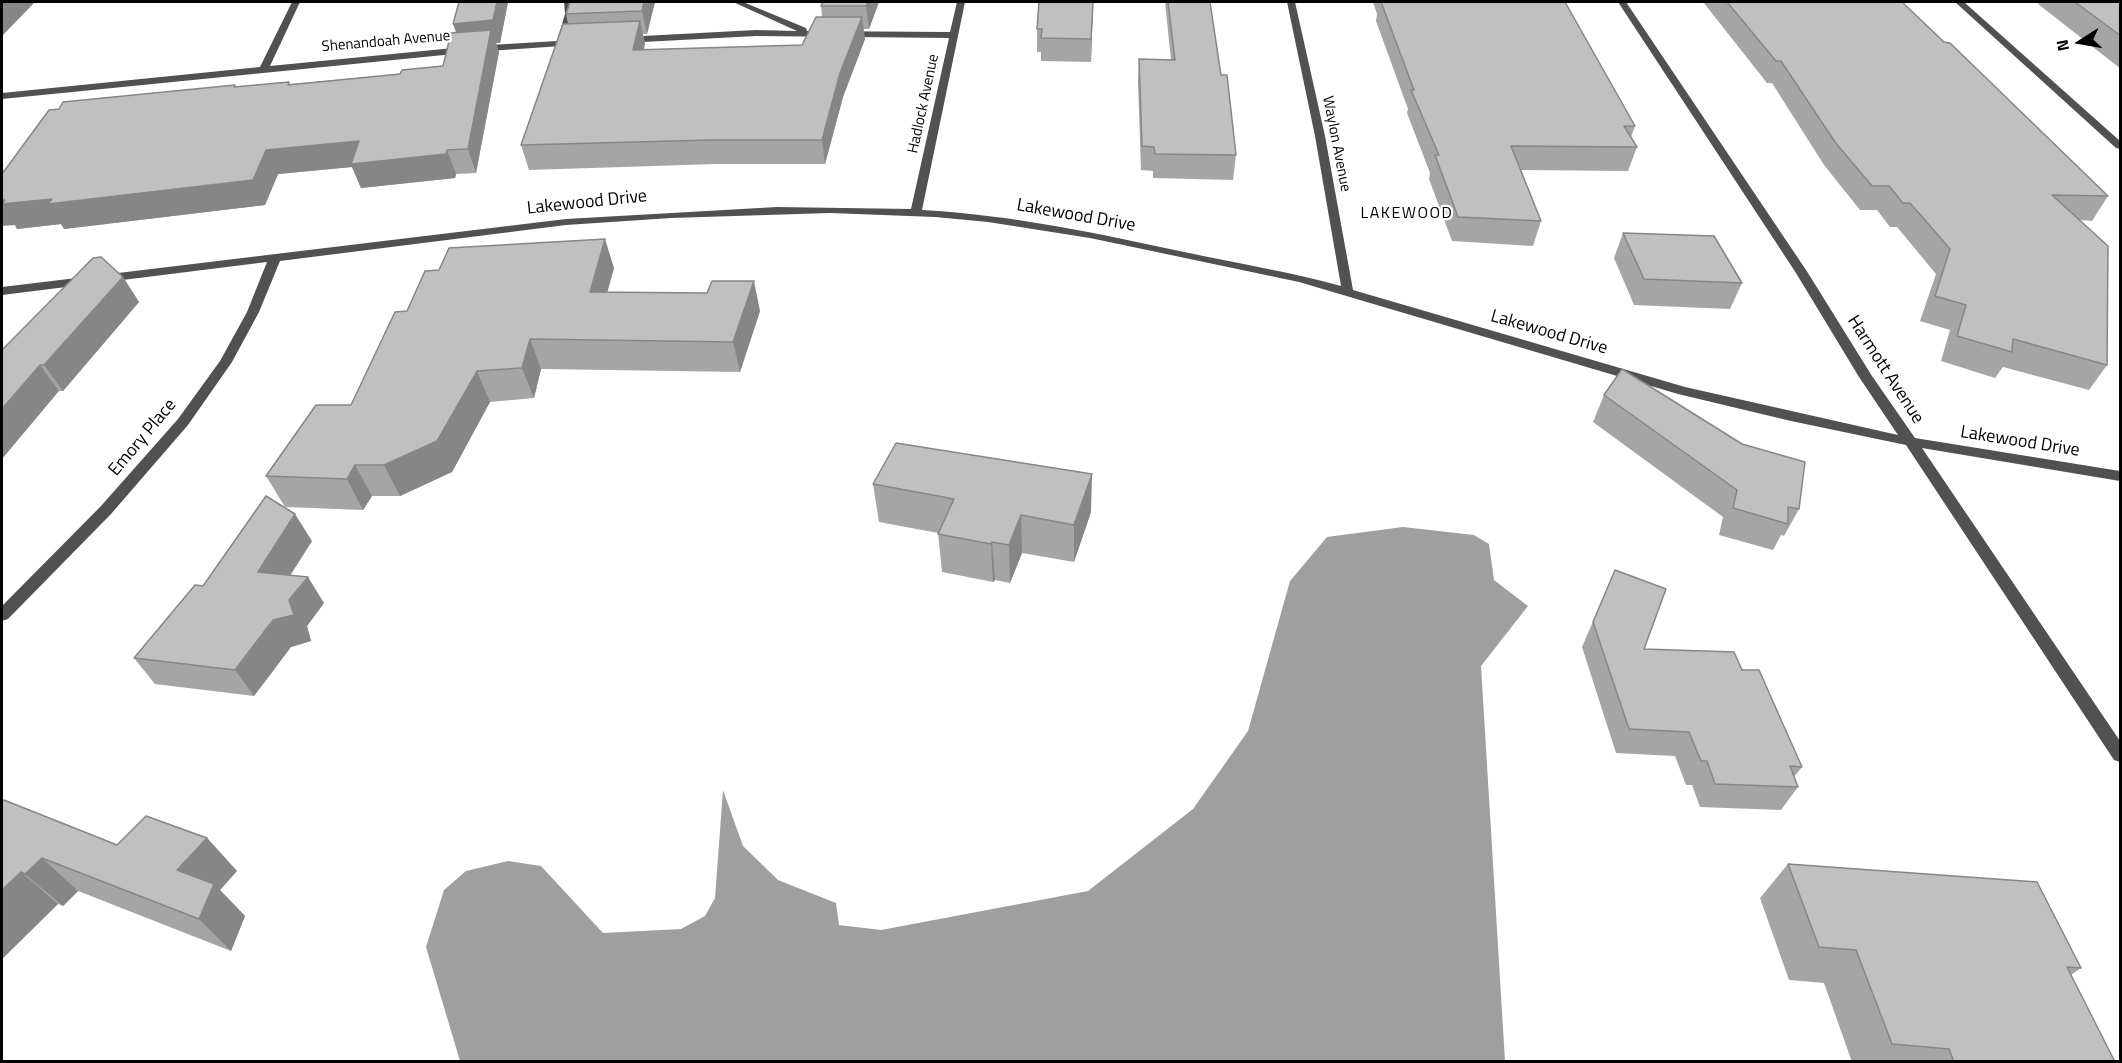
<!DOCTYPE html>
<style>
body{margin:0}
#map{position:relative;width:2122px;height:1063px;overflow:hidden;background:#fff;font-family:"Titillium Web",sans-serif}
canvas{display:block}
.frame{position:absolute;inset:0;border:3px solid #000;pointer-events:none}
.north{position:absolute;left:2050px;top:12px;width:60px;height:60px;-webkit-text-stroke:4px #fff;paint-order:stroke;rotate:259deg;font-size:16px;font-weight:700;line-height:24px;text-align:center;color:#000}
.north::after{content:'';display:block;margin:auto;width:21px;height:27px;background:#000;clip-path:polygon(50% 0,100% 100%,50% 72%,0 100%)}
</style>
<div id="map">
<canvas width="2122" height="1063"></canvas>
<div class="frame"></div>
<div class="north">N</div>
</div>
<script>
const c = document.querySelector('canvas').getContext('2d');
c.lineJoin = 'round';
function paint(path, color) { c.fillStyle = color; c.fill(path, 'evenodd'); }
function strokePath(path, color, width, dash) { c.strokeStyle = color; c.lineWidth = width; c.lineCap = dash ? 'butt' : 'round'; c.setLineDash(dash || []); c.stroke(path); }
function drawText(font, color, halo, rows, align = 'center') {
  c.font = font + ' "Titillium Web",sans-serif'; c.lineWidth = 4.5; c.setLineDash([]); c.textBaseline = 'middle'; c.strokeStyle = halo; c.fillStyle = color; for (const [text, x, y, turn = 0] of rows) {
    c.save(); c.translate(x, y); c.rotate((+turn || 0) * Math.PI / 180); c.textAlign = isNaN(turn) ? turn : align; if (halo) c.strokeText(text, 0, 0); c.fillText(text, 0, 0); c.restore();
  }
}
paint(new Path2D(`
 M1403,527l71,8 15,9 5,36 34,26 -47,60 24,395h-1045l-34,-114 18,-57 22,-19 42,-10 33,5 62,67 78,-4 24,-13 10,-18 8,-108 20,56 35,34 58,23 3,22 42,5 207,-39 105,-82 55,-78 42,-150 37,-44z`), '#9f9f9f');
paint(new Path2D(`
 M292,2h8l-30,64 204,-20 83,-5 8,-27 -1,-12h8l1,12 -7,26 10,-1 5,3 -5,3 -102,7 -472,47v-6l258,-26z
 M733,2h10l63,26 1,3 143,1 7,-30h8l-43,208c91,5 178,24 267,43 51,11 102,19 152,33l-26,-150 -28,-134h8l30,134 28,154 332,97 213,48 -39,-58 -63,-104 -178,-271h8l182,271 64,103 43,62 205,33v10l-198,-33 198,293v21l-6,-2 -208,-315 -115,-24 -113,-27 -379,-112 -209,-44 -102,-16 -53,-5 -105,-4 -159,5 -105,7 -286,36 -21,51 -27,50 -44,63 -77,89 -103,105 -6,2v-15l99,-100 77,-87 42,-58 27,-49 20,-50 -265,33v-8l564,-68 211,-12 134,2 38,-171 -193,-2 -132,7 -5,-3 5,-3 132,-7 41,1z
 M1955,2h9l156,139v8l-4,-1z`), '#515151');
paint(new Path2D(`
 M459,2h49l-8,41h-4l3,9 -23,121 -20,1 -1,4 -94,10 -9,-21 -74,7 -13,31 -201,24 -3,-5 -44,5 -2,-4 222,-138 52,-5 1,2 110,-10 43,-8 13,-33z
 M570,2h85l-8,32h-4l2,9 -1,7 158,-5 20,-28 -1,-11 58,-4 -10,27h-6l2,10 -22,58 -18,67h-109l-187,6 -8,-25 47,-121 -2,-10z
 M1039,2h54l-2,60 -50,-1v-9h-4v-23z
 M1165,2h45l11,73 15,80 -3,25 -80,-2v-7l-12,-1 -3,-88 1,-23 32,1z
 M1373,2h192l70,124 -4,11 6,10 -9,24 -108,-1 21,51 -8,25 -81,-5 -23,-62 1,-6 -23,-60 1,-4 -32,-88 1,-7z
 M1703,2h199l42,40 164,154 -16,25 -12,-1 27,145 -18,25 -86,-23 -8,11 -54,-17 9,-31 -30,-9 16,-47 -39,-47h-7l-13,-17h-17l-36,-45 -52,-82h-5z
 M2039,2h82v67l-83,-65z
 M1623,233l119,50 -12,26 -96,-4 -20,-47z
 M614,268l-7,24 153,19 -20,61 -199,-3 -7,29 -44,4 -38,70 -52,24h-28l-9,14 -78,-3 -19,-31 85,-71z
 M123,277l16,25 -76,89h-4l-57,-41z
 M1604,395l195,114 -15,27 -3,-1 -8,15 -54,-15 4,-18 -130,-95z
 M873,484l218,28 -17,50 -52,-9 -12,30 -15,-3 -2,2 -51,-10 -4,-39 -59,-11z
 M312,541l-22,34 34,28 -17,23 4,15 -20,6 -37,49 -99,-12 -21,-26 69,-72z
 M1615,570l29,79 98,21 60,97 -8,10 4,10 -17,23 -81,-3 -8,-22h-6l-11,-29 -59,-3 -34,-106z
 M2,802l115,43 90,-7 30,33 -17,19 25,26 -14,35 -153,-60 -15,15 -5,-2 -56,55z
 M1788,864l293,104 -10,7 44,87h-263l-28,-79 -35,-3 -29,-82z`), '#a5a5a5');
paint(new Path2D(`
 M2,2h33l-33,34z
 M497,2h11l-8,41h-4l3,9 -23,121 -8,-24 -7,-103 -8,-22z
 M644,2h11l-8,32 -5,-23z
 M868,2h11l-10,27 -3,-23z
 M1093,2l-2,60v-23z
 M862,17l3,22 -22,58 -18,67 -3,-24 18,-67z
 M640,21l5,22 -7,30 -5,-23z
 M359,141l88,9 9,24 -1,4 -94,10 -9,-21 -74,7 -13,31 -201,24 -3,-5 -44,5 -2,-4 -13,1v-26l264,-50z
 M605,239l9,29 -15,54 -9,-30z
 M123,277l16,25 -76,89 -19,-26z
 M754,281l6,30 -20,61 -7,-30z
 M530,339l11,30 -7,29 -12,-30z
 M40,365l19,26 -57,68v-50z
 M477,371l13,31 -38,70 -52,24 -16,-31z
 M355,465l17,31 -9,14 -16,-31z
 M1092,474l-1,38 -17,50v-37z
 M295,514l17,27 -36,57 -18,-26z
 M1021,515l1,38 -12,30 -1,-38z
 M992,542l3,38 -2,2 -2,-38z
 M308,577l16,26 -17,23 4,15 -20,6 -37,49 -19,-26z
 M207,838l30,33 -17,19 25,26 -14,35 -32,-32 -22,-49z
 M42,858l36,33 -15,15 -38,-32z
 M21,872l37,32 -56,55v-69z`), '#868686');
const building = new Path2D(`
 M459,2h38l-4,18 -40,4z
 M570,2h74l-2,9 -76,3z
 M823,2h45l-2,4h-45z
 M1039,2h54l-2,37 -50,-1 1,-9h-5z
 M1168,2h42l11,73h6l9,80 -81,-1 -1,-7 -12,-1 -3,-87 36,1z
 M1381,2h184l70,124h-11l13,21 -126,-1 30,75 -83,-4 -23,-62h4l-28,-65h3z
 M1727,2h175l42,40 6,1 158,153 -56,-1 56,51 -1,119 -94,-26 -1,13 -55,-16 9,-31 -31,-9 15,-47 -40,-46h-7l-14,-17h-17l-37,-44 -54,-81h-5z
 M2075,2h46v34z
 M816,17h46l-22,56 -18,67h-111l-190,5 42,-121 77,-3 -7,29 169,-5z
 M491,30l-23,119 -21,1 -1,4 -95,10 8,-23 -93,9 -13,30 -205,24 4,-5 -50,5 3,-4h-3v-26l47,-64 10,-1 4,-7 172,-17 -1,2 55,-5 -1,3 112,-11 2,-4 41,-4 8,-33z
 M1623,233l91,3 28,47 -98,-4z
 M605,239l-15,53 117,1 5,-12h42l-21,61 -203,-3 -8,29 -45,3 -40,70 -53,24h-29l-8,14 -81,-3 50,-71h35l44,-93 12,-1 18,-40 14,-1 10,-22z
 M101,257l22,20 -79,88h-4l-38,44v-59l91,-92z
 M1622,369l120,75 63,18 -6,47 -11,-2v17l-55,-16 4,-18 -133,-95z
 M896,443l196,31 -18,51 -53,-10 -12,30 -17,-3 -1,2 -53,-10 16,-35 -81,-15z
 M266,496l29,18 -37,58 50,5 -19,23 5,15 -21,5 -38,50 -101,-12 61,-73 8,1z
 M1615,570l51,19 -22,60 90,3 8,18h17l43,97 -12,-1 8,21 -83,-3 -8,-23h-6l-12,-29 -60,-3 -36,-107z
 M4,800l113,45 29,-29 61,22 -30,32 37,14 -15,35 -157,-61 -17,16 -4,-2 -19,18v-88z
 M1788,864l249,18 44,86 -14,-1 48,95h-161l-5,-13 -57,-5 -36,-94 -37,-3z`);
paint(building, '#c0c0c0');
strokePath(building, '#868686', 1.5);
drawText('15px', '#000', '#fff', [
 ["Shenandoah Avenue",386,42,-5],
 ["Hadlock Avenue",924,104,-78],
 ["Waylon Avenue",1336,144,79]
]);
c.letterSpacing = '1.5px';
drawText('16px', '#000', '#fff', [
 ["LAKEWOOD",1407,214]
]);
c.letterSpacing = '0px';
drawText('18px', '#000', '#fff', [
 ["Lakewood Drive",587,203,-6],
 ["Lakewood Drive",1076,216,10],
 ["Lakewood Drive",1549,333,16],
 ["Harmott Avenue",1885,370,57],
 ["Emory Place",143,438,-50],
 ["Lakewood Drive",2020,442,9]
]);
</script>
